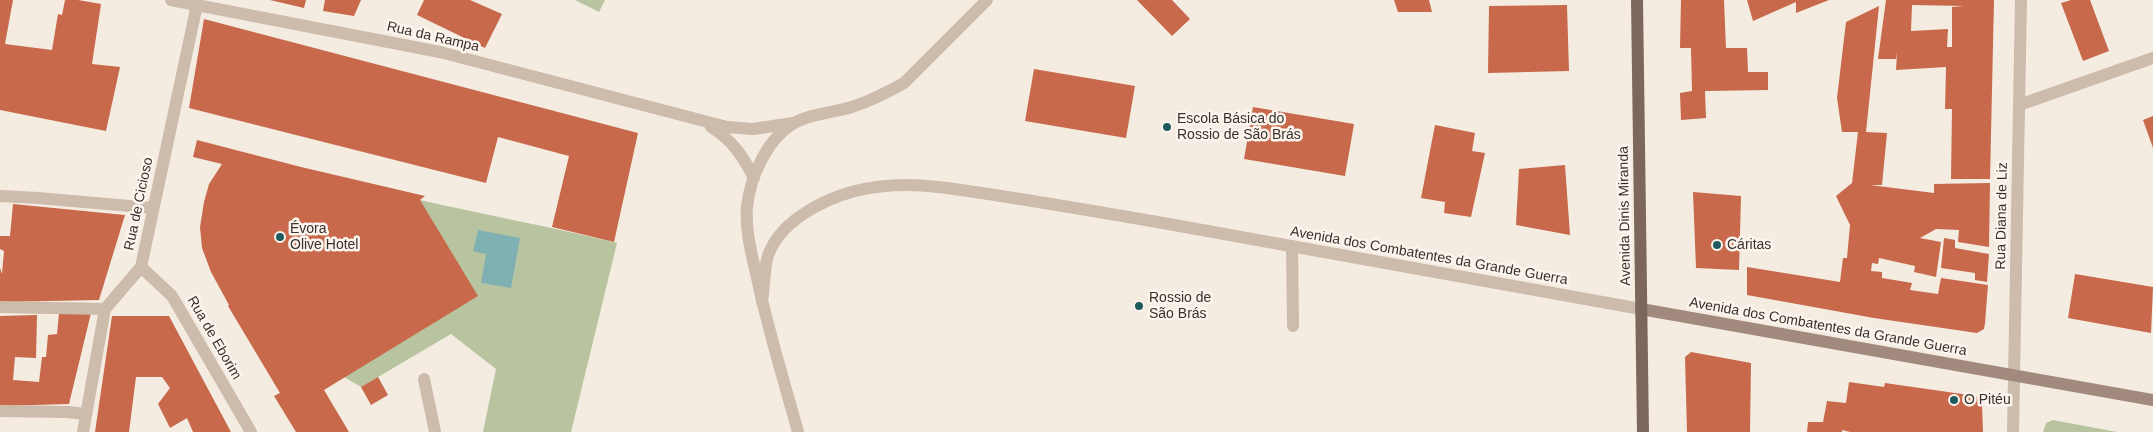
<!DOCTYPE html>
<meta charset="utf-8">
<style>
body{margin:0}
canvas{display:block;background:#f4ebe1}
</style>
<canvas width="2153" height="432"></canvas>
<script>
const c = document.querySelector('canvas').getContext('2d');
c.lineJoin = 'round';
function paint(path, color) { c.fillStyle = color; c.fill(path, 'evenodd'); }
function strokePath(path, color, width, dash) { c.strokeStyle = color; c.lineWidth = width; c.lineCap = dash ? 'butt' : 'round'; c.setLineDash(dash || []); c.stroke(path); }
function drawText(font, color, halo, rows, align = 'center') {
  c.font = font + ' Helvetica,sans-serif'; c.lineWidth = 5; c.setLineDash([]); c.textBaseline = 'middle'; c.strokeStyle = halo; c.fillStyle = color; for (const [text, x, y, turn = 0] of rows) {
    c.save(); c.translate(x, y); c.rotate((+turn || 0) * Math.PI / 180); c.textAlign = isNaN(turn) ? turn : align; if (halo) c.strokeText(text, 0, 0); c.fillText(text, 0, 0); c.restore();
  }
}
paint(new Path2D(`
 M575,0h30l-6,12z
 M420,200c66,15 132,27 197,43l-46,189h-88l13,-63 -45,-35 -90,53 -17,-10z
 M2053,420l64,12h-74l3,-9z`), '#b8c4a0');
paint(new Path2D(`
 M478,230l42,8 -9,50 -30,-5 5,-29 -13,-3z`), '#7fb0b2');
paint(new Path2D(`
 M0,0h13l-8,44 47,6 6,-36 4,1 3,-15h13l23,4 -9,60 28,3 -14,64 -106,-21z
 M270,0h36l-2,8z
 M325,0h36l-7,16 -31,-5z
 M424,0h46l32,14 -17,34 -68,-33z
 M1137,0h35l18,19 -18,17z
 M1394,0h35l3,12h-34z
 M1681,0h43l2,48h21l1,24h20v18l-63,1 1,27 -25,2 -1,-27 12,-2 -1,-43h-11z
 M1747,0h82l-33,13v-11l-43,19z
 M1886,0h108l-4,179h-39l1,-70h-7l1,-42 -50,3 1,-18 -1,7h-18zM1912,5l52,1 -12,1v40h-5l1,-18 -37,2z
 M2071,0h19l19,51 -26,10 -22,-58z
 M1567,5l2,66 -81,2 1,-67z
 M1879,6l-13,126 21,1 -5,52h-12l64,8v-9l56,-1 -1,64 -31,-5 1,-12 -23,-1 -16,9 21,4 -5,35 -22,-5 1,-6 -36,-8 -1,6 -6,-1 -1,8 11,1v6l30,5 -2,7 28,4 3,-16 47,7 -3,38 -1,6 -7,4 -103,-15 -127,-23v-28l93,15 3,-24h4l3,-33 -14,-29 16,-13 6,-51h-16l-5,-34 9,-76z
 M204,19l434,114 -24,109 -62,-15 17,-71 -71,-19 -12,46 -297,-75z
 M1034,69l101,17 -9,52 -101,-17z
 M1253,107l101,17 -9,52 -101,-17z
 M2153,116v32l-10,-28z
 M1435,125l40,8 -3,18 13,2 -14,64 -27,-4 1,-11 -24,-4z
 M197,140l104,27 124,29 -5,4 58,96 -154,94 25,42h-53l-22,-36 6,-3 -52,-87 1,-1 -18,-33 -9,-24 -2,-21 4,-25 5,-18 13,-20 -29,-7z
 M1565,165l5,70 -54,-10 3,-56z
 M1693,192l48,4 -2,74 -43,-2z
 M13,204l112,11 -26,85 -99,2v-34l2,6 2,-23 -4,-2v-13h10z
 M1944,238l11,2v8l34,6 -2,28 -12,-2v-7l-34,-5z
 M2075,274l78,13 -2,46 -83,-15z
 M59,313h32l-22,91 -69,2v-90l37,-1 -1,43 -21,-1 -2,23 26,2 3,-25h4l2,-22 9,-1z
 M112,316h57l62,116h-38l-6,-14 -17,10 -12,-24 12,-16 -8,-11h-26l-7,55h-34z
 M1691,352l60,11 -1,69h-63l-2,-75z
 M378,377l10,18 -17,10 -10,-18z
 M1849,382l35,5 1,-4 91,13 6,7 1,29h-133l-8,-2v2h-35l1,-10h15l4,-21 19,2z`), '#c8694b');
strokePath(new Path2D(`
 M1292,246l1,80
 M424,379l11,53`), '#cdbbac', 12);
strokePath(new Path2D(`
 M171,0l269,52 287,75 26,2 40,-6
 M2019,105l134,-47
 M711,127c21,13 32,29 43,51
 M0,196l38,2 115,10
 M141,267l31,29 79,136
 M762,302c2,-14 2,-29 5,-43 10,-36 54,-59 88,-68 53,-13 99,-2 152,6 52,8 104,17 156,26 159,29 319,57 478,86
 M0,307l105,2
 M0,411l68,1 17,2
 M83,432l22,-123 36,-42 57,-267
 M798,432c-14,-51 -30,-102 -41,-154 -5,-23 -12,-47 -10,-71 3,-30 20,-68 47,-84 18,-10 39,-10 58,-16 18,-6 36,-15 52,-24l83,-83
 M2013,432l8,-432`), '#cdbbac', 12);
strokePath(new Path2D(`
 M1641,309l512,91`), '#a18a7d', 12);
strokePath(new Path2D(`
 M1637,0l6,432`), '#7d675c', 12);
for (const [x, y, r, color] of [
 [1167,127,5,"#1f5a5e"],
 [280,237,5,"#1f5a5e"],
 [1717,245,5,"#1f5a5e"],
 [1139,306,5,"#1f5a5e"],
 [1954,400,5,"#1f5a5e"]
]) { const dot = new Path2D(); dot.arc(x, y, r, 0, 2 * Math.PI); c.fillStyle = color; c.fill(dot); strokePath(dot, '#fbf5ee', 2); }
drawText('14px', '#3b302b', '#fbf5ee', [
 ["Rua da Rampa",433,37,13],
 ["Rua de Cicioso",139,204,-78],
 ["Avenida Dinis Miranda",1625,216,-91],
 ["Rua Diana de Liz",2002,216,-89],
 ["Avenida dos Combatentes da Grande Guerra",1429,256,10],
 ["Avenida dos Combatentes da Grande Guerra",1828,327,10],
 ["Rua de Eborim",214,338,60]
]);
drawText('14px', '#3b302b', '#fbf5ee', [
 ["Escola Básica do",1177,119],
 ["Rossio de São Brás",1177,135],
 ["Évora",290,229],
 ["Olive Hotel",290,245],
 ["Cáritas",1727,245],
 ["Rossio de",1149,298],
 ["São Brás",1149,314],
 ["O Pitéu",1964,400]
], 'left');
</script>
